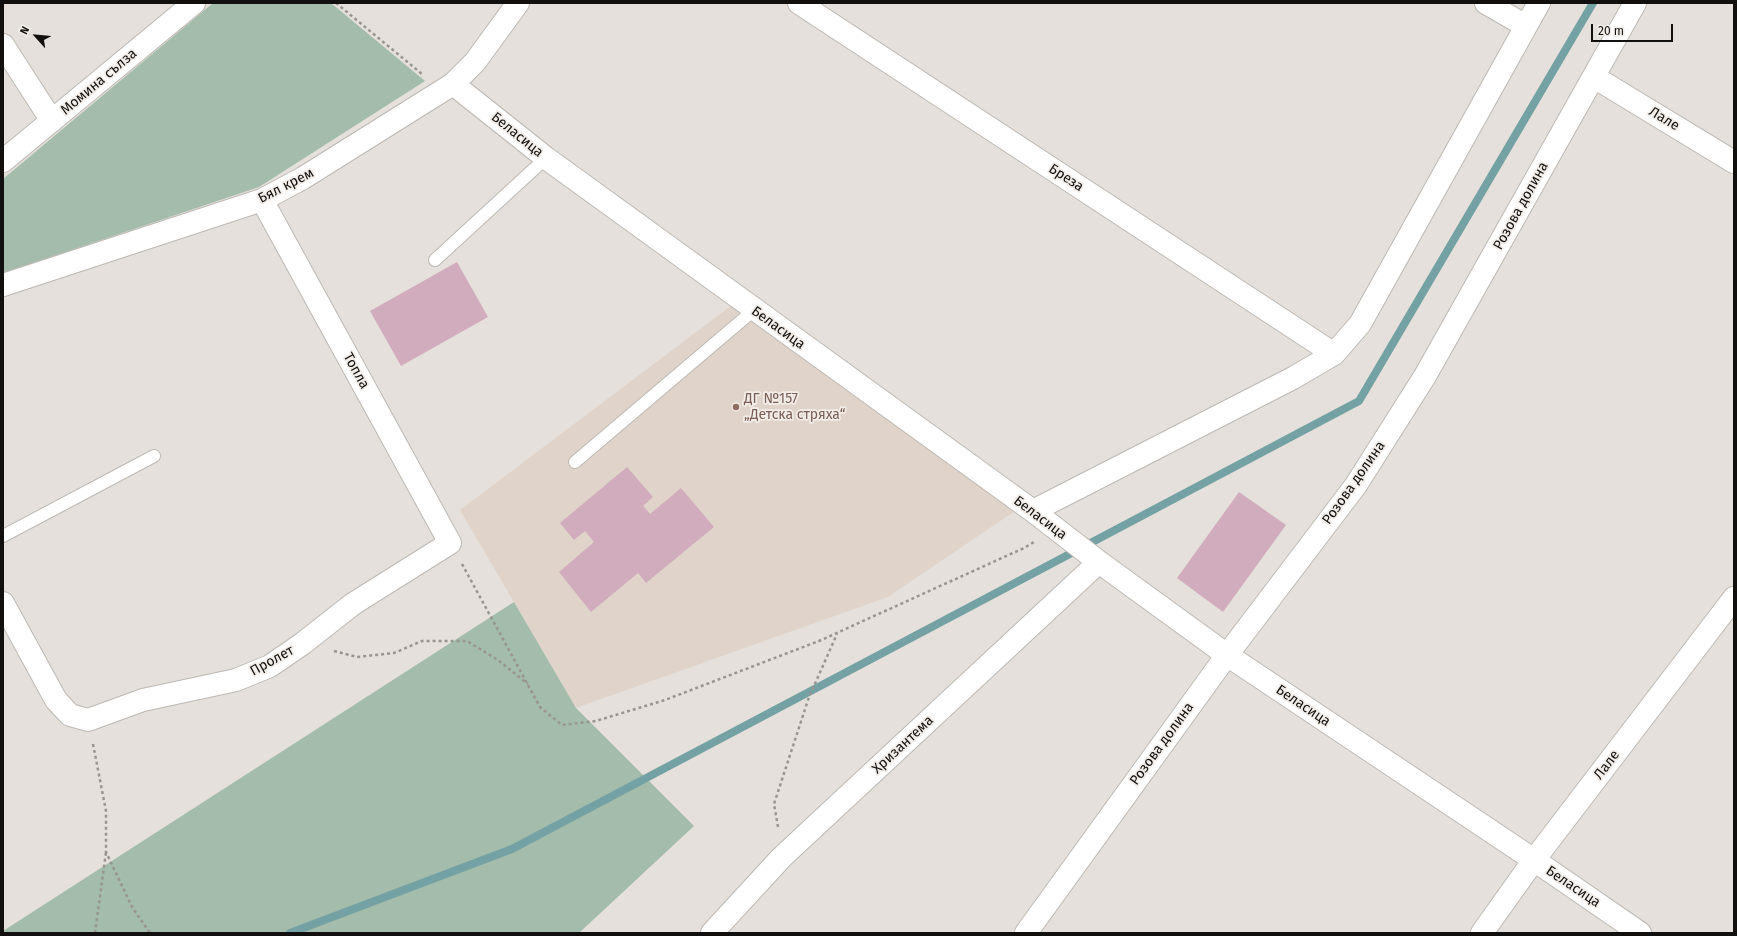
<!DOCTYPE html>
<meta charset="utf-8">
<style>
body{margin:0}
#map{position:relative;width:1737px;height:936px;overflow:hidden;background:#e5e0db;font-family:"Fira Sans",sans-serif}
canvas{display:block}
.frame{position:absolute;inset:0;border:4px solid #12100e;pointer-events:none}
.north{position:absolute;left:16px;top:16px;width:40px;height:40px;-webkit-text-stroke:3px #f2ede8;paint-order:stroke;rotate:297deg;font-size:11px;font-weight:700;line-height:16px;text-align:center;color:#12100e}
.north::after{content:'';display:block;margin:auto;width:14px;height:18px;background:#12100e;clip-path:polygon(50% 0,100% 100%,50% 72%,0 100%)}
.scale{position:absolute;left:1591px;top:24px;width:82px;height:18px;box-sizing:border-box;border:2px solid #12100e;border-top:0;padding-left:5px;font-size:12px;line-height:14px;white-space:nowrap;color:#12100e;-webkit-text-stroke:3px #f2ede8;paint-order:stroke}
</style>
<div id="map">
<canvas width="1737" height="936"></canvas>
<div class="frame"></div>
<div class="north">N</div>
<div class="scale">20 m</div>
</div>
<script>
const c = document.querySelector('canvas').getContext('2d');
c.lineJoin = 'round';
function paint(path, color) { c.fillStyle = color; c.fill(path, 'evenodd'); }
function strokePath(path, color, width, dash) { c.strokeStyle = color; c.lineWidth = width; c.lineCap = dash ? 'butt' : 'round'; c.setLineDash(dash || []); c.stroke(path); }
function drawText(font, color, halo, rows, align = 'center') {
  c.font = font + ' "Fira Sans",sans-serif'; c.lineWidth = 3.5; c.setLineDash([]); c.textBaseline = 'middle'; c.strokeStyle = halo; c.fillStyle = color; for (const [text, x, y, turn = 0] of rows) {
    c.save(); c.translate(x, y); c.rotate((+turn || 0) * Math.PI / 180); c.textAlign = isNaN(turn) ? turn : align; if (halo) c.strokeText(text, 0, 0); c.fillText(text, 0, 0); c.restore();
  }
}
paint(new Path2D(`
 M732,305l286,204 -130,88 -312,111 -116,-198z`), '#e0d4ca');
paint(new Path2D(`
 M213,3h118l94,78 -166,106 -256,86v-94z
 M514,602l62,106 118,118 -115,107h-576v-2z`), '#a3bcab');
strokePath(new Path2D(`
 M290,933l222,-84 847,-448 234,-398`), '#74a1a3', 8);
paint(new Path2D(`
 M457,262l31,55 -87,49 -31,-55z
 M627,467l26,30 -10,9 7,8 31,-26 33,39 -68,56 -8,-10 -47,39 -32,-40 35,-30 -9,-11 -11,9 -14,-17z
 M1239,492l47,33 -63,87 -46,-34z`), '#d1acbd');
const lane = new Path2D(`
 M435,260l111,-102
 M575,462l179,-152
 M3,536l151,-80`);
const street = new Path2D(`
 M799,3l535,351
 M1486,3l40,23
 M3,45l49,76
 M1594,77l140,85
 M453,84l93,74 487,353 66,51 128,93 307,205 106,73
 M3,161l191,-158
 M3,285l259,-85 41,-22 150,-94 22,-22 43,-59
 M1033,511l260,-133 41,-24 26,-30 179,-321
 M3,603l53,97 14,15 18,5 55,-20 93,-20 34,-14 32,-22 51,-40 97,-61 -188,-343
 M712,933l70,-76 317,-295
 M1026,933l201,-278 129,-170 69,-109 210,-373
 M1482,933l52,-73 200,-262`);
strokePath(lane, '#bdb8b3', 14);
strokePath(street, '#bdb8b3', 24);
strokePath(new Path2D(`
 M336,3l86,71
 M462,564l78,143 22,18 34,-4 69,-21 154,-59 205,-93 10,-6
 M334,651l23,6 37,-4 28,-12h45l31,19 30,24
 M93,744l13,67v41l26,55 18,26
 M778,827l-4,-23 35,-107 28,-63
 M95,933l11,-81`), '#989591', 2.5, [3, 3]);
strokePath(lane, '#fff', 12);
strokePath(street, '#fff', 22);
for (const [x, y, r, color] of [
 [736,407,4,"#8d6e63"]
]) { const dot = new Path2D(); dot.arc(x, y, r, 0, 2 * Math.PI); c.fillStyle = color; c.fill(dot); strokePath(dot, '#f2ede8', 1.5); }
drawText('14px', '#12100e', '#f2ede8', [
 ["Момина сълза",99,82,-40],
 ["Лале",1664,119,31],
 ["Беласица",517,135,39],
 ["Бреза",1066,178,33],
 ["Бял крем",286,186,-27],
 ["Розова долина",1521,206,-61],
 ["Беласица",778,328,36],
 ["Топла",356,371,61],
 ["Розова долина",1354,483,-55],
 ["Беласица",1040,518,37],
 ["Пролет",272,661,-29],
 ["Беласица",1303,706,34],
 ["Розова долина",1162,744,-54],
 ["Хризантема",903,745,-43],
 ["Лале",1607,765,-53],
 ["Беласица",1573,887,34]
]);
drawText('14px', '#785e54', '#f2ede8', [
 ["ДГ №157",744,399],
 ["„Детска стряха“",744,415]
], 'left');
</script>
